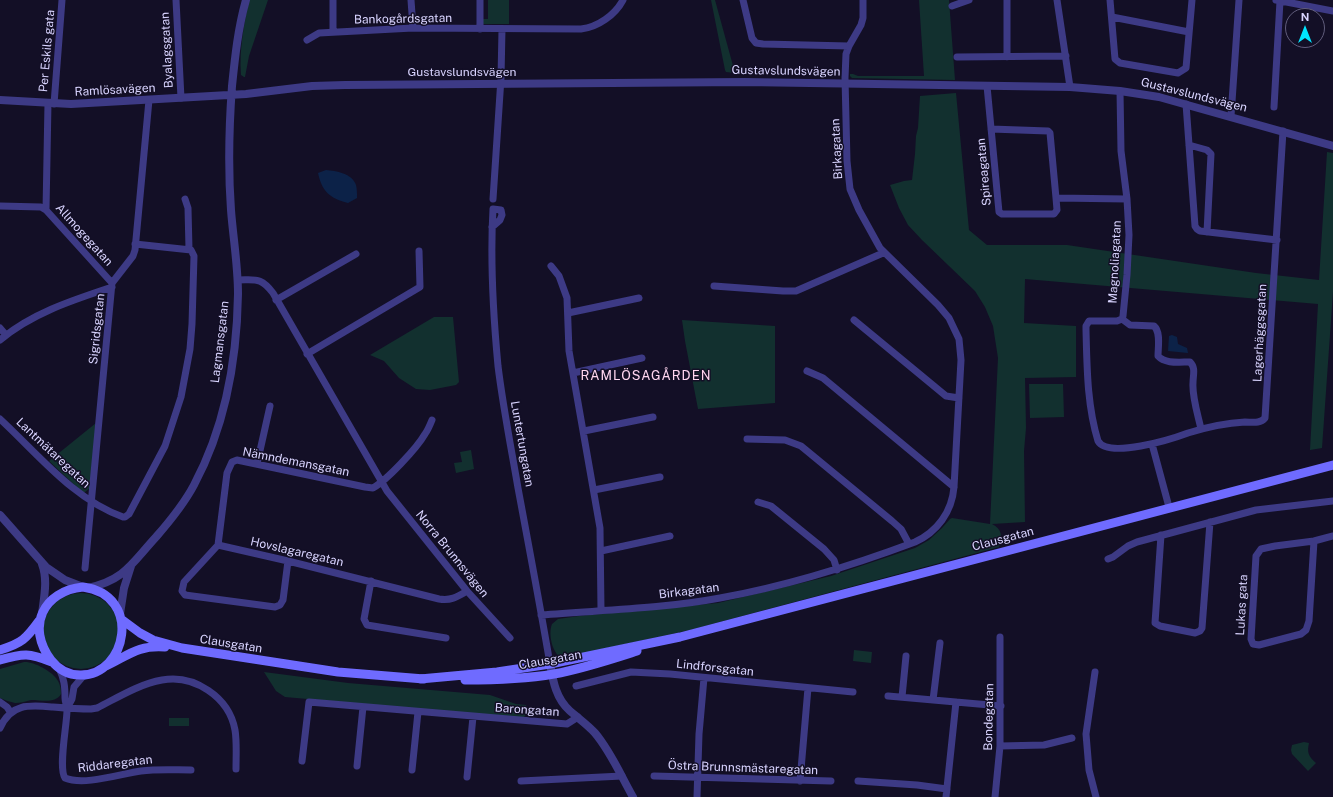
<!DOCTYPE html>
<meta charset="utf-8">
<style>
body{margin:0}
#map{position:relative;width:1333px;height:797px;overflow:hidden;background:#130f26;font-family:"Public Sans",sans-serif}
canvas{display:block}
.north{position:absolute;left:1285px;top:8px;width:40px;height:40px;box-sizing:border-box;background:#130f26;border:1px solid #625e7d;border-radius:50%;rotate:0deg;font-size:11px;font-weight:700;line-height:16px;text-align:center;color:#d9d4ff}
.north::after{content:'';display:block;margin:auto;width:14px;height:18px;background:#00e5ff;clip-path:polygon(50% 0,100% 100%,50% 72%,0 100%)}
</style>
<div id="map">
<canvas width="1333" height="797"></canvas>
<div class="north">N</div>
</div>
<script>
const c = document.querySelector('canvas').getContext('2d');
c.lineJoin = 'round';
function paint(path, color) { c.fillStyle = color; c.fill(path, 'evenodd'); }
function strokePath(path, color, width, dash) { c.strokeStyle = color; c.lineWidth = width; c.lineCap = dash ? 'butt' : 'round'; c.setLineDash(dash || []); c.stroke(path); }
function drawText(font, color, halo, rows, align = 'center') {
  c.font = font + ' "Public Sans",sans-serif'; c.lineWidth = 3; c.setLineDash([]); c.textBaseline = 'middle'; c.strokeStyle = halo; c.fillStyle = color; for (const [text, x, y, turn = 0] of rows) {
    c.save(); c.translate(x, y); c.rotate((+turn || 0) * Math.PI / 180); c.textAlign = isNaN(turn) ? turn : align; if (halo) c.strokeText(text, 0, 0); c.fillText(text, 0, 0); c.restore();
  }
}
paint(new Path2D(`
 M249,0h19l-19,56 -4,21h-1l-3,-2c-2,-26 3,-50 8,-75z
 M488,0h21v24h-26v-5h5z
 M711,0h4l20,73 -9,-1 -1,-2z
 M919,0h30l6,80 -103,-2 -2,-2v-2h3l5,2h66z
 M956,93l13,137 18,15h80l189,28 63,7 8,-128 6,1v139l-11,156 -12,2 8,-146 -293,-25 -1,44 52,3v51l-51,1 1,50 -2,23 1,71 -33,2c10,5 11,13 7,23l-309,83 -129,28c-9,-6 -13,-24 -9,-34l6,-5 21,-3 139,-13 113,-27 84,-28 14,-8 13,-12 8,-9 2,-1 38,6 8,-166 -5,-32 -8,-19 -10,-16 -53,-51 -14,-15 -9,-17 -9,-23 14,-4 8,-1 3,-26 1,-18 2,-8 2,-32z
 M434,317h19l6,65 -3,3 -26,5 -14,-1 -17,-11 -15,-17 -14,-6z
 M682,320l93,6v77l-77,6 -13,-68z
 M1029,384h34l1,33 -34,1z
 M96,423l-6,65 -5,4h-3l-33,-31z
 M471,450l3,19 -18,4 -2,-10 8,-1 -2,-10z
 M43 631a38 38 0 1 1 76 0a38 38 0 1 1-76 0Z
 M854,650l18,2 -1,11 -18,-2z
 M24,662c9,-1 27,9 32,16 4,5 5,10 5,16 -6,10 -19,6 -30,6 -5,1 -10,3 -16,3 -5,-1 -10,-3 -15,-5v-29z
 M264,672l84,11 142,12 26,9 10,1c1,5 1,10 -3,13l-238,-21 -9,-6z
 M169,718h20v8h-20z
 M1304,742l5,1c-2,9 -1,13 7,20l-8,8 -16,-17 -1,-4 1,-5z`), '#12302f');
paint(new Path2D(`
 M326,170c10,1 26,3 30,15 1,4 1,9 1,13l-9,5c-19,-5 -26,-12 -30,-30z
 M1172,335l5,2 1,7 9,4 1,5 -20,-2 1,-15z`), '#0c2248');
strokePath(new Path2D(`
 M176,0l5,98
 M411,0l2,28
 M743,0l9,38 4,5 7,1 86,2
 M1057,0l13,87
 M1110,0l5,59 5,4 58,10 8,-5 6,-68
 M1276,0l57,11
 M952,6l17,-6
 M1112,17l77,15
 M480,29v-29
 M333,32v-32
 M307,40l12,-7 94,-5 168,1c17,-2 34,-14 42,-29
 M957,57l109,-1
 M1007,57v-57
 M987,86l12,126 3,2h52l3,-4 -1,-12 71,1
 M1120,91l1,60 6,48 2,36 -2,40 -4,41 -1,3 -5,2h-28l-3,5v4c1,37 1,75 12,111 10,18 74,-2 90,-8 19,-6 38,-10 57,-11 7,0 15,2 20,-4l18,-287
 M48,103l-2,107 66,73
 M54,104l8,-104
 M1186,104l9,122 2,3 3,2 77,9
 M1274,107l6,-106
 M1231,116l8,-116
 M991,129l57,2 2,2 6,65
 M1189,145l18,5 4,4 -4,78
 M185,199l3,9 1,41
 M493,199l8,-121 1,-49
 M0,206l41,1 5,3
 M492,227l8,-7 2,-5 -1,-5 -8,-1c-3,52 0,104 5,157 5,41 13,81 20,122 11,59 22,117 32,176
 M551,266l8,10 8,22 2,53 31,177 1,82
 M238,280c18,0 23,-3 35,13l114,198 80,100 43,47
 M714,286l69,5h13l87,-38
 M276,300l80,-46
 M568,313l71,-15
 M1122,319l8,6 24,1c7,6 4,21 4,30 7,8 21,6 32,6 6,6 3,13 3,21 -1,14 5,32 8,46
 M854,320l92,76 13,2
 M0,328l6,7
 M0,340c32,-27 73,-40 112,-53
 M307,354l113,-67 -1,-36
 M807,371l16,7 131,109
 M573,373l69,-15
 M0,419c38,35 73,80 123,98h2l4,-3 36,-68 16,-49 9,-48 2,-25 2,-68 -3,-6 -56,-6
 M584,431l69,-14
 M747,439l38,1 16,6 91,75 9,8 8,15
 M1152,444l17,63
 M257,464l13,-58
 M594,490l66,-13
 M758,502l13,4 53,43 10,11 3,10
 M1161,535l-6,88 5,3 35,7 5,-2 2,-3 8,-106
 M1314,541l-5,80 -3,9 -5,4 -42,11 -6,-1 -2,-5 5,-83 5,-7 14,-3 39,-5 19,-5
 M218,545l70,16 151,38c12,2 18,-2 28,-8
 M601,551l69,-15
 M1108,559l5,-2 15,-11 9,-4 119,-32 77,-9
 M288,561l-5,39 -3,5 -5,2 -90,-12 -3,-4 2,-9 34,-37 9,-72 5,-11 5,-2 128,27 8,1c14,-8 44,-40 52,-54 3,-4 5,-9 7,-14
 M85,568l27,-285 21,-27 2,-6 14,-150
 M371,581l-7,38 3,6 79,13
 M541,615c60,-5 120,-6 179,-17 67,-12 131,-32 195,-56 22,-10 37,-30 39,-55l7,-127 -2,-21 -10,-21 -11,-13 -58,-57 -21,-38 -9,-21 -3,-28 -2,-83 1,-24 3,-8 12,-21 2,-7v-18
 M59,668c5,11 6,17 6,30 0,4 2,8 2,12 0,15 -9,58 -2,68 19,8 55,-4 76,-7 16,-2 33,-1 50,-1
 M1095,672l-9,62 3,36 7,27
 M576,686l55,-14 39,2 183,18
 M888,696l113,10
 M902,697l4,-41
 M933,700l7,-57
 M0,702l7,5 4,6
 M67,708l5,-9 2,-12 11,-13
 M0,728c11,-25 29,-23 53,-21 12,1 25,2 38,2l6,-1c20,-10 42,-24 65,-28 32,-6 67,17 73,50 2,12 1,26 1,39
 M1000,746l44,-1 28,-7
 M302,761l7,-59 258,22 11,-7
 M357,766l6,-59
 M412,770l6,-58
 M654,776l177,5
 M467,777l6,-60
 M521,781l101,-5
 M800,781l8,-93
 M858,781l59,4 30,4
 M697,797l2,-63 5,-56
 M946,797l10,-95
 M995,797l5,-51v-109`), '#3d3a85', 7);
strokePath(new Path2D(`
 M0,100l71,4 175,-10 66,-8 33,-1 400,-3 325,5 50,4 39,6 174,49
 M0,515l46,52 19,13 18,7
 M88,588c37,-8 44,-25 68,-51 14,-16 28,-33 38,-52 31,-58 43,-127 44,-191 0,-29 -5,-57 -7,-84 -3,-41 -2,-83 1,-124 3,-29 6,-58 14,-86
 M42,614c2,-17 6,-34 0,-50
 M120,614l4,-26 7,-22
 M550,664c3,17 6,35 20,47 8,7 18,14 25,22 16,19 26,43 38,64`), '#3d3a85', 8);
strokePath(new Path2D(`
 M83,587c60,8 44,89 -3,88 -12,0 -22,-6 -29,-15 -25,-33 -8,-69 32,-73z
 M121,619l19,14 13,7 29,8 156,24 86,7
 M0,650c22,-7 26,-11 39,-29
 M0,660c24,-7 29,-7 52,2
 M106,666c23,-11 32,-21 59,-19
 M420,679l77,-7 53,-8 130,-27 653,-172
 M465,680c29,0 60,-1 89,-6 28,-5 55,-14 83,-23`), '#6f6bff', 9);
drawText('12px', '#d9d4ff', '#130f26', [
 ["Bankogårdsgatan",403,19,-1],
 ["Byalagsgatan",167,50,-93],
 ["Per Eskils gata",47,51,-85],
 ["Gustavslundsvägen",786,71,1],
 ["Gustavslundsvägen",462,72],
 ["Ramlösavägen",115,90,-3],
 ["Gustavslundsvägen",1194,95,14],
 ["Birkagatan",837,149,-93],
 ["Spireagatan",984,172,-95],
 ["Allmogegatan",84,235,48],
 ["Magnoliagatan",1115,262,-87],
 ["Sigridsgatan",97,329,-84],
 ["Lagerhäggsgatan",1260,333,-87],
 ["Lagmansgatan",220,342,-83],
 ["Luntertungatan",522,444,80],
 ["Lantmätaregatan",53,453,43],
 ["Nämndemansgatan",296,462,11],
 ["Clausgatan",1003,539,-15],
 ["Hovslagaregatan",297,552,13],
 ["Norra Brunnsvägen",452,554,51],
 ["Birkagatan",689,591,-7],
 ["Lukas gata",1242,605,-87],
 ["Clausgatan",231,644,9],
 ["Clausgatan",550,660,-10],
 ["Lindforsgatan",715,668,6],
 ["Barongatan",527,710,4],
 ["Bondegatan",989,717,-89],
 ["Riddaregatan",115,764,-7],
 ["Östra Brunnsmästaregatan",743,768,2]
]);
c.letterSpacing = '1px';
drawText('13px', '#ffd6f0', '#130f26', [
 ["RAMLÖSAGÅRDEN",646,376]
]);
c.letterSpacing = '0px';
</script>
